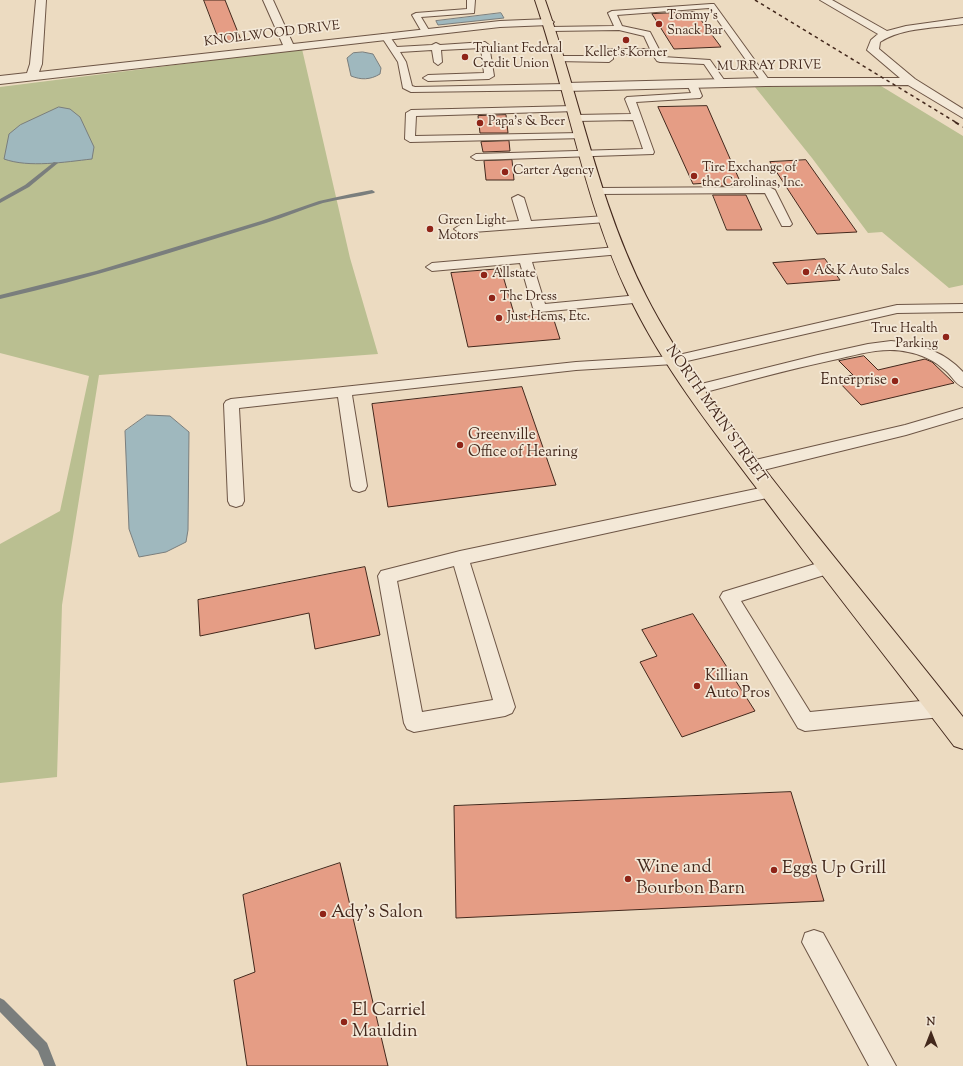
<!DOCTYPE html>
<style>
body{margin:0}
#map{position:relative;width:963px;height:1066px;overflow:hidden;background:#ecdbc1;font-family:"Sorts Mill Goudy",serif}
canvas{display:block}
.north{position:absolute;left:911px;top:1014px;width:40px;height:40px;-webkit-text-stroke:3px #f3e8d7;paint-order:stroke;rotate:0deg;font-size:11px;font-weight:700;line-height:16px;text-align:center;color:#43281c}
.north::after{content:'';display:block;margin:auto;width:14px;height:18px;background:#43281c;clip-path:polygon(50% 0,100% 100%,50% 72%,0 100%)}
</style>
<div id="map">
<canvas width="963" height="1066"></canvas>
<div class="north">N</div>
</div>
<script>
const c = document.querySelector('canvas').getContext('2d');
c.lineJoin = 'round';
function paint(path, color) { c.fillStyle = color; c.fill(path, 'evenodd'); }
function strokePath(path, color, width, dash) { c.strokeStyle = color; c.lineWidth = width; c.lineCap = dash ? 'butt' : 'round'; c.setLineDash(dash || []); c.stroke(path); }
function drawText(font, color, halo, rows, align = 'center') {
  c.font = font + ' "Sorts Mill Goudy",serif'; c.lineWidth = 3.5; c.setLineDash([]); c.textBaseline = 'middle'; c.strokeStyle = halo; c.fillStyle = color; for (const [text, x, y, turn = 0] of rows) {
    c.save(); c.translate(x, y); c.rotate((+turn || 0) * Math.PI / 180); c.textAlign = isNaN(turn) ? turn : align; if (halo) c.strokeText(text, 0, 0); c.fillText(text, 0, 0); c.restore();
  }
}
paint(new Path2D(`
 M302,49l48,209 28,96 -279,21 -37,230 -5,172 -57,6v-239l60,-33 29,-135 -89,-23v-266z
 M881,86l82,50v149l-14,3 -67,-56 -14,1 -56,-75 -57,-71z`), '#babf91');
const water = new Path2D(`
 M501,13l3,5 -66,7 -2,-4z
 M363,52l10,2 8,14 -1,6c-10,6 -19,6 -29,2l-4,-18 6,-5z
 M59,107l11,2 10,8 14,30 -2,12c-27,3 -63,9 -88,0l5,-25 11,-9z
 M147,415l23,1 19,16 -1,98 -2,12 -20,10 -27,5 -10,-28 -4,-98z`);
paint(water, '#9fb8be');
strokePath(water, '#7a7e7d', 1);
paint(new Path2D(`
 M54,162l4,1 -29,24 -29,16v-4l25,-14z
 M372,190l3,2 -1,1c-17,4 -34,6 -51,10 -19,6 -38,14 -57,20 -88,27 -176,56 -266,76v-4l96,-24 165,-50 58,-20 32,-7z
 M0,998l4,2 43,43 9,23h-12l-6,-15 -38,-39z`), '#7a7e7d');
const building = new Path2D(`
 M204,0h21l16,40 -21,2z
 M695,12l26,35 -47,2 -22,-35z
 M707,106l35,80h-33l-1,-3 -15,1 -35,-77z
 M506,115l2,18h-28l-2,-17z
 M509,141l1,10 -27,1 -2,-10z
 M512,160l2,20h-28l-2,-19z
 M806,160l51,72 -40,2 -47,-72z
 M713,195h33l16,35h-35z
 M825,259l15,21 -53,4 -14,-21z
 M501,269l14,48 37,-3 8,25 -92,8 -17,-74z
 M864,356l14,14 47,-11 7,3 22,21 -93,22 -25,-26 17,-4 -14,-14z
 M522,387l34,98 -168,22 -16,-103z
 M365,567l15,68 -65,14 -6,-36 -109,23 -2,-36z
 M693,614l62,97 -73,26 -42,-75 17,-6 -15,-26z
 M791,792l33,109 -368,17 -2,-112z
 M340,863l48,203h-141l-13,-86 21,-8 -12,-77z`);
paint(building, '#e59d85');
strokePath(building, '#43281c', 1);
const lane = new Path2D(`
 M467,0h8l-1,13 -53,4 9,15 -1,2h-6l-11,-19 4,-2 51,-4z
 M711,4h3l55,76v4h-6l-54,-76 -92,7 5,11 28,6 13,25 47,3 17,24 -5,3 -3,-1 -15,-22 -44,-2 -3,-1 -5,-7h-39v5l-4,3 -53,-1 -1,-2 4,-3h45v-4l4,-3h42l-6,-13 -25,-6 -68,1 -4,-2 4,-2 63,-1 -6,-13 4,-2z
 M382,34h6l9,13 35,-2 4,-2 4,2 45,-3 4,3 5,31 -5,3 -61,2 -5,-3 5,-3 56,-2 -3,-25 -40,2 1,12 -4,3 -4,-3 -2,-12 -32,2 6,10 6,24 3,1 151,-3 5,3 -5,3 -155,2 -8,-4 -5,-26 -17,-26z
 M692,81l5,3 5,12 -2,2 -64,4 18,50 -1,2 -177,6 -5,-3 5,-3 167,-5 -10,-29 -57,1 -5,-3 5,-3 55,-1 -6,-15 2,-2 64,-4 -4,-9z
 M573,106l5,3 -2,2 -160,5 -1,20 166,-3 4,1 1,2 -1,2 -175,4 -5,-3 1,-26 5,-3z
 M769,187l6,3 17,34 -2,2h-8l-17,-33 -167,1 -6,-3 6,-3z
 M518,195l6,3 7,23 75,-5 6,3 -6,3 -146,11 -6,-4 6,-4 59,-4 -7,-23z
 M617,247l6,4 -2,3 -89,8 13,42 94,-9 5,1 1,3 -1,3 -104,10 -7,-4 -13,-45 -88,8 -6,-4 6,-4z
 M963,304v8l-66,1 -223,51 -98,6 -224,25 15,91 -2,4 -6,2 -6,-2 -2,-4 -13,-89 -99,11 5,93 -2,4 -6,2 -6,-2 -2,-4 -4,-97 2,-3 5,-2 345,-37 98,-6 223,-51z
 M891,341c27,2 54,11 72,31v15c-8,-3 -11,-11 -17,-16 -11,-10 -25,-17 -38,-19 -25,-6 -51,3 -75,8 -47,10 -93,23 -139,35l-5,-2 -2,-3 2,-3 129,-32 50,-11z
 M963,408v10l-57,17 -155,38 -6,-2 -2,-4 2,-4 6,-2 154,-36z
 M770,486l6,2 2,4 -2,4 -306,67 45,144 -3,6 -7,3 -91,16 -7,-3 -3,-6 -26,-147 3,-5 79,-20zM454,566l39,134 -71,12 -25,-131z
 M828,560l6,2 3,5 -3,5 -93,29 69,111 131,-13 7,3 3,6 -3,6 -7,3 -136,14 -7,-3 -78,-131 3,-5z
 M814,930l9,3 73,133h-27l-67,-124 3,-9z`);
const street = new Path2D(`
 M36,0h10l-4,64 -3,8 244,-27 -20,-45h10l20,44 207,-23 49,-2 5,3 -5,3 -49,2 -500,57v-8l27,-3 3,-9z
 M820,0h12l55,31 19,-5 57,-8v6c-26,4 -60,3 -83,18l-1,7 36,30 48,30v9l-55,-33 -142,1 -200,5 -6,-4 6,-4 200,-5h134l-33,-28 4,-10 7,-6z`);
const primary = new Path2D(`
 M535,0h10c35,98 53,202 101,296 33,65 79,123 124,180 63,81 129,160 193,241v32l-9,-3c-66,-87 -134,-172 -199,-260 -46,-61 -94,-122 -127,-192 -44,-93 -60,-197 -93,-294z`);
strokePath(lane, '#6d5545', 2);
strokePath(street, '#6d5545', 2);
strokePath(primary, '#43281c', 2);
paint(lane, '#f3e8d7');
paint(street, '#f3e8d7');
paint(primary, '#ecdbc1');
strokePath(new Path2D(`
 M755,0l202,123`), '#43281c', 1.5, [3.5, 3.5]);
strokePath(new Path2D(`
 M955,122l8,5`), '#43281c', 2, [4.5, 4.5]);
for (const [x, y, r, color] of [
 [659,24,4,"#8f2418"],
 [626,40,4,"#8f2418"],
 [465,57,4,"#8f2418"],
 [480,123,4,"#8f2418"],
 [505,172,4,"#8f2418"],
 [694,176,4,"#8f2418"],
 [430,229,4,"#8f2418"],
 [806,272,4,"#8f2418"],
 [484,275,4,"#8f2418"],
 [492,298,4,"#8f2418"],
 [499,318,4,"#8f2418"],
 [946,337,4,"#8f2418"],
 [895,381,4,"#8f2418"],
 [460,445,4,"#8f2418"],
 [697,686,4,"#8f2418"],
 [774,870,4,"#8f2418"],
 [628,879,4,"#8f2418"],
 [323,914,4,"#8f2418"],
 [344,1022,4,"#8f2418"]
]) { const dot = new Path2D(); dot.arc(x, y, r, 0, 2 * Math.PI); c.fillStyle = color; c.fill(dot); strokePath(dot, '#f3e8d7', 1.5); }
drawText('13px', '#43281c', '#f3e8d7', [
 ["Tommy's",667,17],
 ["Snack Bar",667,32],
 ["Truliant Federal",473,50],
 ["Credit Union",473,65],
 ["Kellet's Korner",626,54,"center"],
 ["Papa's & Beer",488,123],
 ["Tire Exchange of",702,169],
 ["the Carolinas, Inc.",702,184],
 ["Carter Agency",513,172],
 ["Green Light",438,222],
 ["Motors",438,237],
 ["A&K Auto Sales",814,272],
 ["Allstate",492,275],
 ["The Dress",500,298],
 ["Just Hems, Etc.",507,318],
 ["True Health",938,330,"right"],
 ["Parking",938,345,"right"]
], 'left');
drawText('13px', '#43281c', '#f3e8d7', [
 ["KNOLLWOOD DRIVE",272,35,-7],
 ["MURRAY DRIVE",769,67,-1]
]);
drawText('15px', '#43281c', '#f3e8d7', [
 ["Enterprise",887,381,"right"],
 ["Greenville",468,436],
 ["Office of Hearing",468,453],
 ["Killian",705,677],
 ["Auto Pros",705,694]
], 'left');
drawText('15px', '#43281c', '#f3e8d7', [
 ["NORTH MAIN STREET",715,415,55]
]);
drawText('18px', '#43281c', '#f3e8d7', [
 ["Wine and",636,869],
 ["Bourbon Barn",636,890],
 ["Eggs Up Grill",782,870],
 ["Ady's Salon",331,914],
 ["El Carriel",352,1012],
 ["Mauldin",352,1033]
], 'left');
</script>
